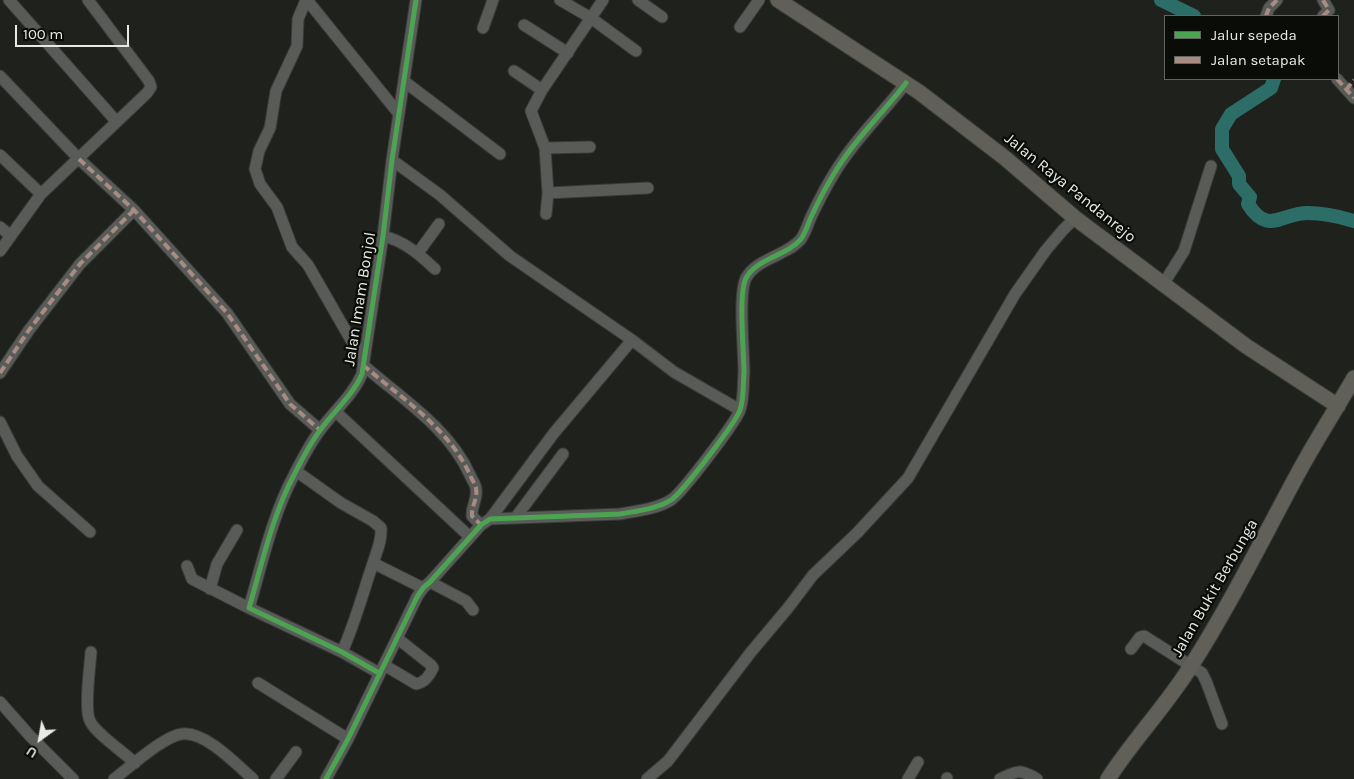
<!DOCTYPE html>
<style>
body{margin:0}
#map{position:relative;width:1354px;height:779px;overflow:hidden;background:#1f211c;font-family:Karla,sans-serif}
canvas{display:block}
.legend{position:absolute;left:1164px;top:15px;width:175px;height:65px;box-sizing:border-box;background:#0a0c08;border:1px solid #636560;margin:0;padding:6px 9px;list-style:none;font-size:15px;color:#e8ebe5}
.legend li{display:flex;align-items:center;gap:10px;height:25px}
.legend b{width:25px;border:1px solid #636560}
.north{position:absolute;left:15px;top:714px;width:50px;height:50px;-webkit-text-stroke:4px #0a0c08;paint-order:stroke;rotate:212deg;font-size:14px;font-weight:700;line-height:20px;text-align:center;color:#e8ebe5}
.north::after{content:'';display:block;margin:auto;width:18px;height:22px;background:#e8ebe5;clip-path:polygon(50% 0,100% 100%,50% 72%,0 100%)}
.scale{position:absolute;left:15px;top:25px;width:114px;height:22px;box-sizing:border-box;border:2px solid #e8ebe5;border-top:0;padding-left:6px;font-size:15px;line-height:18px;white-space:nowrap;color:#e8ebe5;-webkit-text-stroke:4px #0a0c08;paint-order:stroke}
</style>
<div id="map">
<canvas width="1354" height="779"></canvas>
<ul class="legend">
<li><b style="height:6px;background:#4ca352"></b>Jalur sepeda</li>
<li><b style="height:6px;background:#a88b81"></b>Jalan setapak</li>
</ul>
<div class="north">U</div>
<div class="scale">100 m</div>
</div>
<script>
const c = document.querySelector('canvas').getContext('2d');
c.lineJoin = 'round';
function strokePath(path, color, width, dash) { c.strokeStyle = color; c.lineWidth = width; c.lineCap = dash ? 'butt' : 'round'; c.setLineDash(dash || []); c.stroke(path); }
function drawText(font, color, halo, rows, align = 'center') {
  c.font = font + ' Karla,sans-serif'; c.lineWidth = 4.5; c.setLineDash([]); c.textBaseline = 'middle'; c.strokeStyle = halo; c.fillStyle = color; for (const [text, x, y, turn = 0] of rows) {
    c.save(); c.translate(x, y); c.rotate((+turn || 0) * Math.PI / 180); c.textAlign = isNaN(turn) ? turn : align; if (halo) c.strokeText(text, 0, 0); c.fillText(text, 0, 0); c.restore();
  }
}
strokePath(new Path2D(`
 M1161,0l33,16
 M1274,79l-3,9 -40,26 -9,15v20l17,27v8l11,13 -2,7c20,32 34,9 59,9 17,0 31,3 47,8`), '#2c6d68', 14);
const minor = new Path2D(`
 M9,0l107,121
 M306,0l-8,19 -1,27 -21,45 -6,37 -11,23 -4,18 5,15 17,23 15,40 16,18 43,75 13,18
 M307,0l92,114
 M560,0l31,18 45,33
 M638,0l24,17
 M1266,16l3,-8 8,-8
 M1323,16l6,-6 -6,-10
 M524,25l44,28
 M740,27l19,-27
 M483,28l10,-28
 M514,71l28,19
 M0,76l79,83 55,51 93,103 63,91 30,26
 M1337,79l17,19
 M405,82l95,72
 M590,147l-45,1 -14,-37 11,-21 61,-90
 M545,148l3,45
 M0,155l41,39
 M392,160l48,35 70,61 122,84 -78,93 -64,86
 M546,214l2,-21 100,-5
 M0,227l11,9
 M383,236c21,5 36,18 52,33
 M0,251l41,-57 106,-101 4,-6 -2,-6 -61,-81
 M418,253l21,-29
 M1164,283l20,-32 27,-85
 M632,340l42,32 66,38
 M363,365c38,33 86,63 107,110 2,5 6,10 6,14 2,10 -5,17 -4,27l9,9
 M0,373l29,-43 51,-66 54,-54
 M336,412l134,125
 M0,422l17,34 21,30 52,46
 M296,471l45,32 32,18 8,7c1,12 -4,23 -8,35 -10,30 -18,60 -31,89
 M516,517l47,-63
 M373,563l50,25
 M187,566l5,13 57,29
 M430,582l36,19 7,9
 M210,589l7,-25 20,-34
 M1131,649l9,-12 4,-1 58,37 4,8 16,43
 M91,652c-1,14 -7,58 -1,69 5,12 35,32 45,42
 M384,665l32,19c8,-1 14,-9 17,-16l-2,-3 -34,-27
 M379,673l-37,-21 -93,-44c13,-44 23,-92 45,-133 8,-16 17,-33 27,-46 14,-19 32,-34 41,-55l21,-138 9,-76 24,-160
 M258,683l90,56
 M0,702l30,34 43,43
 M114,779c16,-12 50,-43 68,-45 23,-3 54,30 71,45
 M276,779l20,-27
 M326,779l22,-40 69,-142 6,-9 7,-6 51,-57 9,-6 130,-5c16,-3 37,-5 51,-14 11,-7 65,-78 69,-90 4,-11 3,-26 4,-38 0,-20 -6,-78 2,-94 11,-20 41,-22 55,-39 5,-7 7,-16 11,-24 7,-15 15,-30 23,-43 20,-33 48,-59 71,-89
 M647,779l21,-18 83,-109 37,-44 25,-33 44,-42 51,-55 107,-184 31,-44 17,-20 12,-12
 M908,779l10,-17
 M947,779v-1
 M1000,779c18,-9 20,-10 37,0`);
const major = new Path2D(`
 M778,0l141,92 86,66 70,60 171,128 92,60
 M1108,779c25,-39 58,-73 83,-113 39,-61 71,-126 105,-189 18,-34 39,-66 58,-99`);
strokePath(minor, '#393b37', 13);
strokePath(major, '#393b37', 17);
strokePath(minor, '#595b58', 11);
strokePath(major, '#606058', 15);
strokePath(new Path2D(`
 M1266,16l3,-8 8,-8
 M1323,16l6,-6 -6,-10
 M1337,79l17,19
 M1346,90l8,-10
 M79,159l55,51 93,103 63,91 30,26
 M363,365c38,33 86,63 107,110 2,5 6,10 6,14 2,10 -5,17 -4,27l9,9
 M0,373l29,-43 51,-66 54,-54`), '#a88b81', 4, [8, 4]);
strokePath(new Path2D(`
 M379,673l-37,-21 -93,-44c13,-44 23,-92 45,-133 8,-16 17,-33 27,-46 14,-19 32,-34 41,-55l21,-138 9,-76 24,-160
 M326,779l22,-40 69,-142 6,-9 7,-6 51,-57 9,-6 130,-5c16,-3 37,-5 51,-14 11,-7 65,-78 69,-90 4,-11 3,-26 4,-38 0,-20 -6,-78 2,-94 11,-20 41,-22 55,-39 5,-7 7,-16 11,-24 7,-15 15,-30 23,-43 20,-33 48,-59 71,-89`), '#4ca352', 5);
drawText('16px', '#e8ebe5', '#0a0c08', [
 ["Jalan Raya Pandanrejo",1070,188,39],
 ["Jalan Imam Bonjol",360,299,-81],
 ["Jalan Bukit Berbunga",1215,588,-60]
]);
</script>
